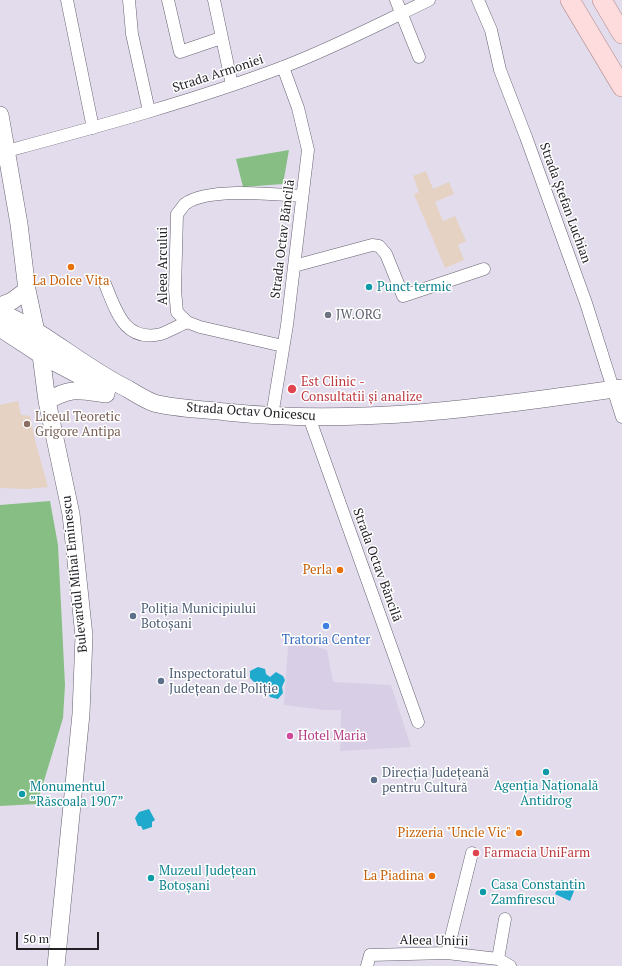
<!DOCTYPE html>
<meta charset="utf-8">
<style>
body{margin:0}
#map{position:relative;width:622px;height:966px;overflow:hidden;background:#e2dced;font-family:"PT Serif",serif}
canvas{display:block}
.scale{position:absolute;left:16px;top:932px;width:83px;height:18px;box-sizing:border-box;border:2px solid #221f25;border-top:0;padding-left:5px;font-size:12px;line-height:14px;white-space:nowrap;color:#221f25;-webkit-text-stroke:3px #fff;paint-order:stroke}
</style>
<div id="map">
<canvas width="622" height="966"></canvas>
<div class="scale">50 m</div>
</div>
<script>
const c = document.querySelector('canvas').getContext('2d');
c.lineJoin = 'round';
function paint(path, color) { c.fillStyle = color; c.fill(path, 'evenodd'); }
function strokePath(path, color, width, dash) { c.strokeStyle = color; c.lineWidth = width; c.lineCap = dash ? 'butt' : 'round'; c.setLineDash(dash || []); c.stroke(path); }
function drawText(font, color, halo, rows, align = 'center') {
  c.font = font + ' "PT Serif",serif'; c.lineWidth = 3; c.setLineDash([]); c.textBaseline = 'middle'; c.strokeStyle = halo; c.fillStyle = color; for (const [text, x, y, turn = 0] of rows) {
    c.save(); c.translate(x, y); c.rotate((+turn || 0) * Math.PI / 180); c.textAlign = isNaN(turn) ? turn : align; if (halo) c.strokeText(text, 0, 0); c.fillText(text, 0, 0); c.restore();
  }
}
paint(new Path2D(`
 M288,646h27l12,4 6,32 58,3 20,62 -71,4 1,-41h-17l-40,-5z`), '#d8cfe7');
paint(new Path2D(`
 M426,171l7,18 16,-7 5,12 -19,8 8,19 12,-5 11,25 -8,4 6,15 -19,8 -31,-74 5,-2 -6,-16z
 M18,401l3,14 9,1 5,24 13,47 -21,2 -27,-1v-83z`), '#e5d2c2');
paint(new Path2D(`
 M289,150l-6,34 -40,3 -7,-28z
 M50,501l8,44 7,140 -2,33 -26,86 -37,2v-301z`), '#87be84');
paint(new Path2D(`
 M258,667l7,2 1,5 4,3 6,-5 7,4 2,4 -3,7 1,6 -5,6 -8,-2 -5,-11 -11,-4 -4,-4v-7z
 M149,809l6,11 -3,2v5l-9,3 -2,-4h-3l-3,-8 4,-6z
 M562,880l14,6 -6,15 -15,-7z`), '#1faacd');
const street = new Path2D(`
 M67,0l26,128
 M129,0l3,34 17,77
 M168,0l12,52 41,-14
 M214,0l18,85
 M396,0l23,57
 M478,0l13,30 9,40 26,67 60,166 36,114
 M7,151c93,-25 186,-50 276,-84 50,-19 98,-44 146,-67
 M294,266l78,-21 7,1 7,8 17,42 81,-27
 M105,284c11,26 19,59 56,50 8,-3 17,-8 26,-12
 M283,346l-83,-19 -13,-5 -10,-10 -2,-22 2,-76c3,-3 5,-7 8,-10 22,-17 90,-10 117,-8
 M272,416l15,-91 21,-175 -10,-42 -15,-41
 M309,417l109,305
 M505,919l-7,40 12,7
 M447,953l25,-100
 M367,966l3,-11 77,-2 51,6`);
const secondary = new Path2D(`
 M0,115l19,109 8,66 14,65 6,46 24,113 13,122 -3,78 -25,252
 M0,306l12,-5 15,-11
 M0,312c46,20 83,55 128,77 8,5 18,11 26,14 23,6 49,6 72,9 132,14 265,-5 396,-24
 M0,328l41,27 66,35
 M47,401c24,-14 31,-11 59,-7`);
const primary = new Path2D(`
 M570,0l52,87
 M602,0l20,34`);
strokePath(street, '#676271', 13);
strokePath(secondary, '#676271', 18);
strokePath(primary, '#b08a8c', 20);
strokePath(street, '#fff', 12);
strokePath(secondary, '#fff', 17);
strokePath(primary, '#fedbdc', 19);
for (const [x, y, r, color] of [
 [71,267,4,"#e8710a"],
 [369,287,4,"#0f9aa8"],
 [328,315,4,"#6b7280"],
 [292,389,5,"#e0444e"],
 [27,424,4,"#8d6e63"],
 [340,570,4,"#e8710a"],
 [133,616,4,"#5c6f8a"],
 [326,626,4,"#3f7fe0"],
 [161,681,4,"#5c6f8a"],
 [290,736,4,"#d1479c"],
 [546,772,4,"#0f9aa8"],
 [374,780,4,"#5c6f8a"],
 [22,794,4,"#0f9aa8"],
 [519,833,4,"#e8710a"],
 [476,853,4,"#e0444e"],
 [432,876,4,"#e8710a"],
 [151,878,4,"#0f9aa8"],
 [483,892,4,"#0f9aa8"]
]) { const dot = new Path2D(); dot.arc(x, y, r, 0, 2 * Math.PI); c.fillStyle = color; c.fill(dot); strokePath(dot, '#fff', 1.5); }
drawText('13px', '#221f25', '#fff', [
 ["Strada Armoniei",218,74,-18],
 ["Strada Ștefan Luchian",565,203,70],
 ["Strada Octav Băncilă",283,239,-83],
 ["Aleea Arcului",163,266,-90],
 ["Strada Octav Onicescu",251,412,4],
 ["Strada Octav Băncilă",377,565,70],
 ["Bulevardul Mihai Eminescu",75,574,-96],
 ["Aleea Unirii",434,941,1]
]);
drawText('13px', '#c56008', '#fff', [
 ["La Dolce Vita",71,281,"center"],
 ["Perla",332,570],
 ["Pizzeria \"Uncle Vic\"",511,833],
 ["La Piadina",424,876]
], 'right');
drawText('13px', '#0d838f', '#fff', [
 ["Punct termic",377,287],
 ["Agenția Națională",546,786,"center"],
 ["Antidrog",546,801,"center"],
 ["Monumentul",30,787],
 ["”Răscoala 1907”",30,802],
 ["Muzeul Județean",159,871],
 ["Botoșani",159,886],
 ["Casa Constantin",491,885],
 ["Zamfirescu",491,900]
], 'left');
drawText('13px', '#5b616d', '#fff', [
 ["JW.ORG",336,315]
], 'left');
drawText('13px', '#be3a42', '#fff', [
 ["Est Clinic -",301,382],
 ["Consultatii și analize",301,397],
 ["Farmacia UniFarm",484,853]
], 'left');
drawText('13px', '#785e54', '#fff', [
 ["Liceul Teoretic",35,417],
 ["Grigore Antipa",35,432]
], 'left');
drawText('13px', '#4e5e75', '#fff', [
 ["Poliția Municipiului",141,609],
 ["Botoșani",141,624],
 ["Inspectoratul",169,674],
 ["Județean de Poliție",169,689],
 ["Direcția Județeană",382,773],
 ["pentru Cultură",382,788]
], 'left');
drawText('13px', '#366cbe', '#fff', [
 ["Tratoria Center",326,640]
]);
drawText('13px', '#b23c85', '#fff', [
 ["Hotel Maria",298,736]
], 'left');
</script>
